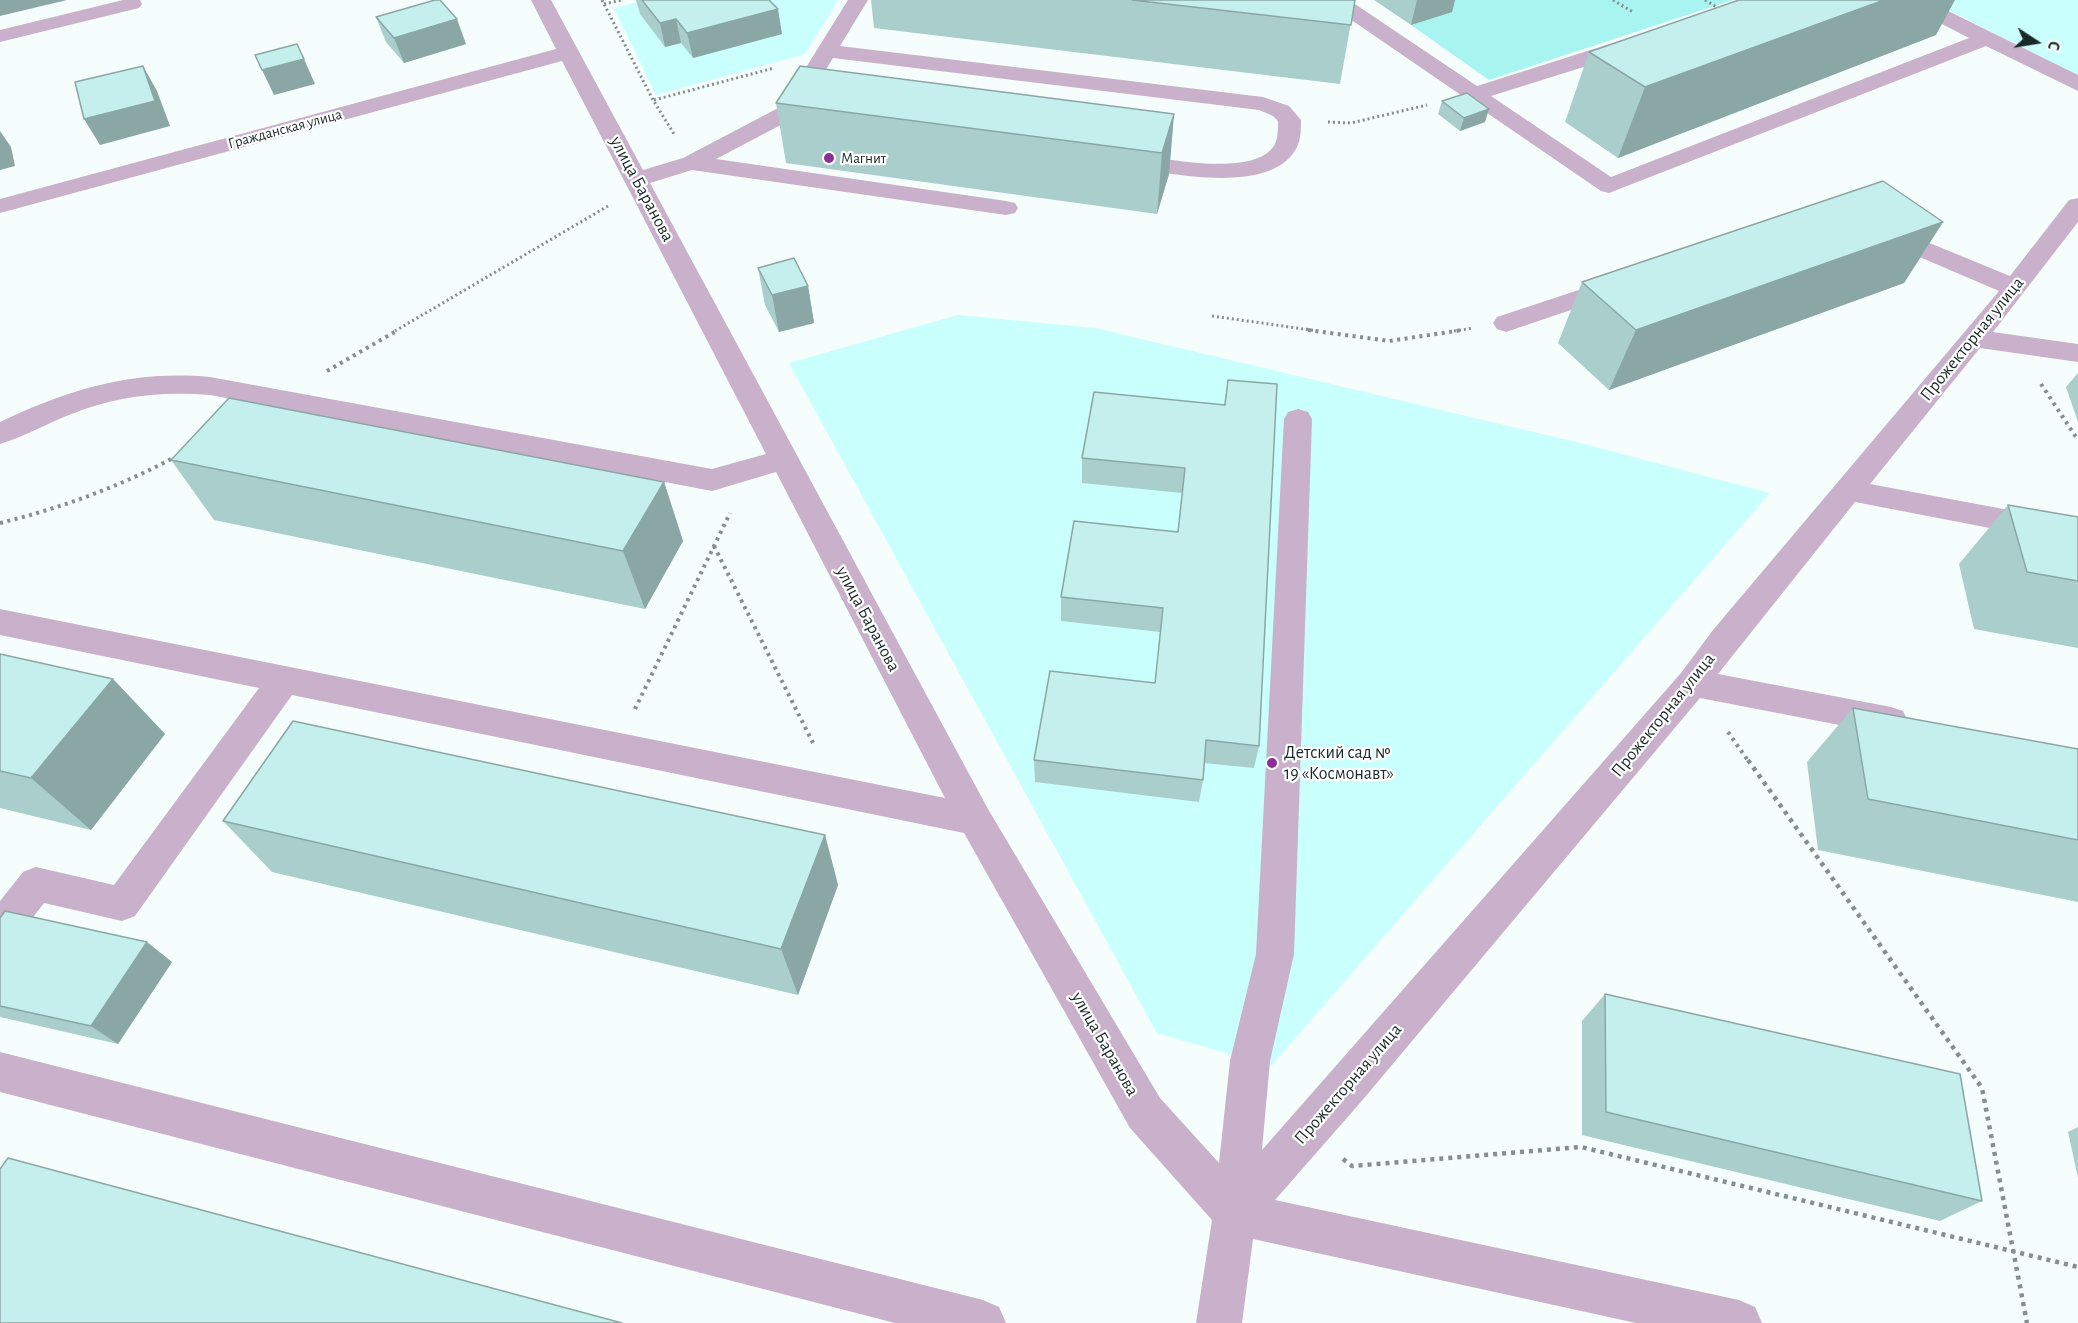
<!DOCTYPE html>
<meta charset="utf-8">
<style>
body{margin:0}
#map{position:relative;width:2078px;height:1323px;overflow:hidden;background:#f5fdfd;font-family:"Alegreya Sans",sans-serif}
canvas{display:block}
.north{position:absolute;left:2006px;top:12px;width:60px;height:60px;-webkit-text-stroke:4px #fff;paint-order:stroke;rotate:102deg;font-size:16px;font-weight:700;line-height:24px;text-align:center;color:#192928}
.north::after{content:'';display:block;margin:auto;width:21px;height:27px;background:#192928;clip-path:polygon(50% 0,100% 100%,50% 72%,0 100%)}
</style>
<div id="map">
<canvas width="2078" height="1323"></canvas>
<div class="north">С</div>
</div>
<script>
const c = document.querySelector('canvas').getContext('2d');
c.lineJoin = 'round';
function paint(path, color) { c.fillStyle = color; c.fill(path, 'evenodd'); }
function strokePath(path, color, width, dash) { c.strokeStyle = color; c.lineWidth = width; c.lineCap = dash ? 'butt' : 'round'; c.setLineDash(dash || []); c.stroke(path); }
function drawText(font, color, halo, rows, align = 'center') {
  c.font = font + ' "Alegreya Sans",sans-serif'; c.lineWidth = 4.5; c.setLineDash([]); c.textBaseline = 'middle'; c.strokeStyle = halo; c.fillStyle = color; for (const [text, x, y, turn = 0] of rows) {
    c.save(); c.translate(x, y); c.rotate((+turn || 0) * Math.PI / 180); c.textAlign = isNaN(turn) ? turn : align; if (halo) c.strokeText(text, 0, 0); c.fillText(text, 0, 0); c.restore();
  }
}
paint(new Path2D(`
 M647,0h191l-33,54 -149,41 -42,-87z
 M1929,0h149v76z
 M958,315l137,13 481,114 194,51 -499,573 -114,-33 -368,-670z`), '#c9fffc');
paint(new Path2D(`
 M1434,0h299l-244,80 -78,-55 40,-13z`), '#a7f4f1');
strokePath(new Path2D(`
 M602,0l51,100 21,34
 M1613,0l20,12
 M1705,0l15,9
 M604,4l18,-4
 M654,100l120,-32
 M1328,122l23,1 76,-18
 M1212,316l106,15
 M395,331l213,-125
 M1454,331l19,-3`), '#84908f', 3, [2, 3]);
strokePath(new Path2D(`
 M1308,330l81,11 74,-11
 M327,371l71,-41
 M2041,384l37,56
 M0,523c61,-15 119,-36 175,-66
 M714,546l99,197
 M635,709l95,-196
 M1728,732l21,30`), '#84908f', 4, [3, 4.5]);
strokePath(new Path2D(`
 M1748,760l234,328 45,235
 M1343,1159l9,7 229,-19 497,120`), '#84908f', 4.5, [4, 5]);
paint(new Path2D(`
 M123,0h17l2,4 -3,4 -139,34v-12z
 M531,0h20l92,170 40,-12 99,-52 66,-106h20l-28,46 423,51 26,9 12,14c0,9 0,19 -4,27 -25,50 -130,26 -173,19l-8,-2 -4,-5 4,-5 8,-2c32,5 132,28 151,-8 3,-6 3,-16 3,-23l-5,-5 -14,-6 -426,-52 -35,58 -82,43 290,42 9,2 3,5 -3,5 -9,2 -314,-45 -42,13 338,626 172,289 59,65 11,-102 26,-107 28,-535 4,-7 10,-3 10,3 4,7 -18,535 -24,107 -8,89 419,-477 32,-43 286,-339 -124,-53 -3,-5 3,-5 9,-3 9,3 117,48 59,-76 9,-2v24l-85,110 85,12v18l-98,-14 -110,136 208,39v22l-223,-43 -137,172 173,33 12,4 5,10 -5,10 -12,4 -191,-37 -340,405 -85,97 464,100 16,7 7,16h-126l-383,-84 -11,84h-46l16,-103 -82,-92 -166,-295 -672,-138 -157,221 -13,5 -78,-18 -31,40 -13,6v-48l23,-29 13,-5 78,18 145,-197 -259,-53v-26l945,189 -169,-326 -64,19 -502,-96c-50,-4 -95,1 -141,20 -23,9 -45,22 -69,29v-22c70,-33 132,-52 210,-45l502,92 54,-15 -204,-393 -562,152v-14l556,-150z
 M1325,0h24l128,86 145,-46 8,-1 8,1 3,5 -3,5 -147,46 120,81 358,-139 -66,-34 -3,-4h26l152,75v16l-92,-45 -377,147 -8,-2 -273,-187z
 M1618,277l9,2 4,6 -4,6 -121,41 -9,-3 -4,-6 4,-6z
 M0,1052l983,248 16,7 7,16h-111l-895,-231z`), '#c9b1cb');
paint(new Path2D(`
 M636,0h133l13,34 -89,24 -12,-15 -16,4 -25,-33z
 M871,0h484l-15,84 -466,-56z
 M1374,0h81l-3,12 -41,13z
 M376,17l90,27 -62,19 -18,-21z
 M1936,35l-318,123 -53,-36 24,-70z
 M1442,101l43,21 -25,9 -22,-17z
 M776,103l398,11 -5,60 -12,40 -371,-51z
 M1943,222l-39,61 -295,107 -51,-47 24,-61z
 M758,268l50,18 6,37 -35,9 -14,-27z
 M2078,373v49l-12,-35z
 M1228,380l31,366 -5,22 -50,-5 -1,17 -4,22 -164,-20 -1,-22 121,-77 5,-51 -99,-11v-24l117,-65 4,-39 -100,-10v-25l142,-53z
 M171,460l493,22 19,59 -38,68 -431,-89z
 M2008,505l70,12v131l-104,-19 -15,-65z
 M0,654l113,25 52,55 -74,96 -91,-22z
 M1853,708l225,41v153l-260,-52 -11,-88z
 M223,821l602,14 13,50 -40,110 -526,-123z
 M0,918l172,44 -54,82 -118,-27z
 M1605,994l377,207 -42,20 -358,-86v-114z
 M2078,1127v51l-10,-46z`), '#a9cecc');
paint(new Path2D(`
 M0,0h67l-67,16z
 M1417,0h38l-3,12 -41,13z
 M1884,0h71l-19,35 -318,123 27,-71z
 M778,9l4,25 -89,24 -6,-25z
 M457,19l9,25 -62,19 -10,-25z
 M676,19l5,24 -16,4 -5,-24z
 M304,59l11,25 -41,11 -12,-25z
 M143,66l14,25 13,35 -70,19 -16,-26z
 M1489,109l-4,13 -25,9 4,-13z
 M1174,114l-5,60 -12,40 5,-61z
 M0,131l11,16 4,19 -15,4z
 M1943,222l-39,61 -295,107 27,-60z
 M808,286l6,37 -35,9 -7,-37z
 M664,482l19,59 -38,68 -22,-58z
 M113,679l52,55 -74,96 -60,-52z
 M825,835l13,50 -40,110 -17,-46z
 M147,942l25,20 -54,82 -27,-18z`), '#8aa7a6');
const building = new Path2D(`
 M435,0h5l17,19 -63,19 -18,-21z
 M642,0h127l9,9 -91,24 -11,-14 -16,4z
 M1132,0h223l-4,25z
 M1739,0h145l-239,87 -56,-35z
 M297,44l7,15 -42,11 -7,-15z
 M143,66l12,35 -71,18 -9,-37z
 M800,66l374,48 -12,39 -386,-50z
 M1467,93l22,16 -25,9 -22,-17z
 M1883,181l60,41 -307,108 -54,-48z
 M794,258l14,28 -36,9 -14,-27z
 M1228,380l49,4 -18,362 -53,-6 -3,40 -169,-20 16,-89 105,12 8,-75 -102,-11 13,-76 104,11 7,-64 -103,-10 12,-66 131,13z
 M229,398l435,84 -41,69 -452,-91z
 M2008,505l70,12v64l-51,-9z
 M0,654l113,25 -82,99 -31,-7z
 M1853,708l225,41v91l-210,-41z
 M293,721l532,114 -44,114 -558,-128z
 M5,911l142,31 -56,84 -91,-20v-88z
 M1605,994l355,80 22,127 -376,-89z
 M8,1158l614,165h-622v-154z`);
paint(building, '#c5efed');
strokePath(building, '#8aa7a6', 1.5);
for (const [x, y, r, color] of [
 [829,158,6,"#8d2f99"],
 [1272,763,6,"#8d2f99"]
]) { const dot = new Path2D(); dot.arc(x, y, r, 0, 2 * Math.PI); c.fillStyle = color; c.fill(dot); strokePath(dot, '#fff', 2); }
drawText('15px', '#192928', '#fff', [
 ["Гражданская улица",285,129,-15]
]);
drawText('15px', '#192928', '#fff', [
 ["Магнит",841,158]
], 'left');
drawText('18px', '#192928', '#fff', [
 ["улица Баранова",642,189,62],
 ["Прожекторная улица",1972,339,-51],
 ["улица Баранова",868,619,62],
 ["Прожекторная улица",1663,715,-51],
 ["улица Баранова",1105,1044,60],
 ["Прожекторная улица",1348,1084,-49]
]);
drawText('18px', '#192928', '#fff', [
 ["Детский сад №",1284,753],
 ["19 «Космонавт»",1284,774]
], 'left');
</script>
